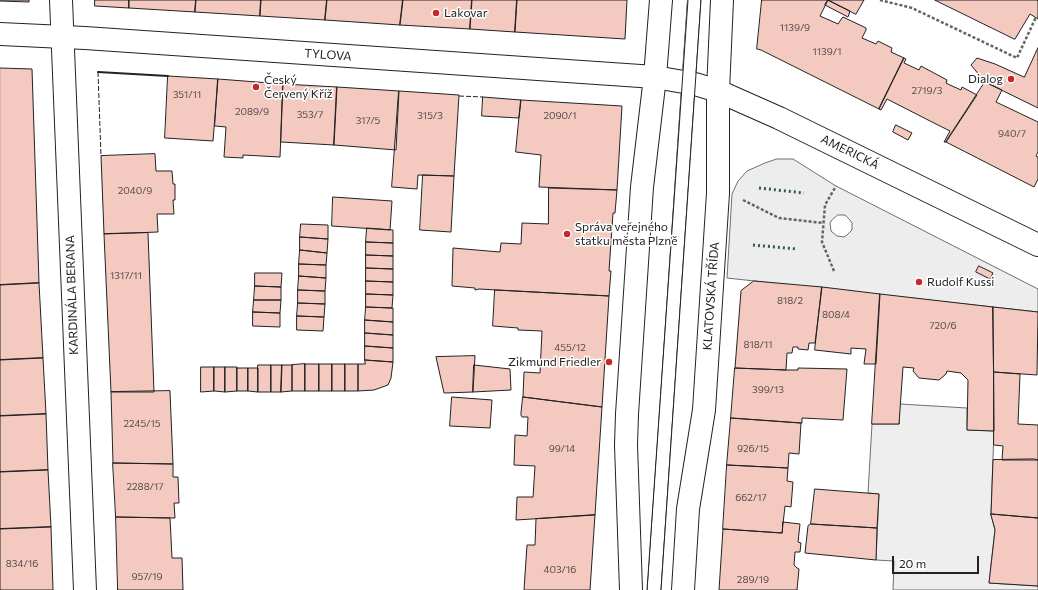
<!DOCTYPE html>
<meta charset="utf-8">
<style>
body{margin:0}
#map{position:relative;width:1038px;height:590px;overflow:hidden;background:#fff;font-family:Commissioner,sans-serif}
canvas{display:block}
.scale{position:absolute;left:892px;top:556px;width:87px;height:18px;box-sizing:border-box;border:2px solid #222;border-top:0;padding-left:5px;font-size:12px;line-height:14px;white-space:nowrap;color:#222;-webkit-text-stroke:3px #fff;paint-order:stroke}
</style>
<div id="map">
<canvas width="1038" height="590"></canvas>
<div class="scale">20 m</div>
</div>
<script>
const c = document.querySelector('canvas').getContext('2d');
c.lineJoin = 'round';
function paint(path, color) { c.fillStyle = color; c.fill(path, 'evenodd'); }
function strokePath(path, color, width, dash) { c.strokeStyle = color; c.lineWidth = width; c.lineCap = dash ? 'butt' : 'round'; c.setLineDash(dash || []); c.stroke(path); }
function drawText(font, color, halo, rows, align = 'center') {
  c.font = font + ' Commissioner,sans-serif'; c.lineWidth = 3; c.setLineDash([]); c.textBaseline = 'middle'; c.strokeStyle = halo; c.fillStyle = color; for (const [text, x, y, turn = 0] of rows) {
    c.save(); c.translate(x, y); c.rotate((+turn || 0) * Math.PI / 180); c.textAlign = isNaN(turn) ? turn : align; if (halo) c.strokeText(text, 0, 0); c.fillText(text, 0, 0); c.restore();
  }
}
const green = new Path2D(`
 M900,404l67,4v22l27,1 -3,83 4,16 -6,53 49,3v4h-145l1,-29 -18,-1 3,-66 -11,-1 4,-69h27z`);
paint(green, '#eee');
strokePath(green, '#6f6f6f', 1);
const parking = new Path2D(`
 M777,159h16l43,27 202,103v23l-311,-34 5,-84 6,-13 9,-10 18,-8zM838,215h7l5,5 2,3v7l-5,5 -3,2 -7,-1 -6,-5 -1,-8 2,-3z`);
paint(parking, '#ededed');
strokePath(parking, '#6f6f6f', 1);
const building = new Path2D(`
 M0,0h29v2l-29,-1z
 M95,0h34v8l-34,-2z
 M129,0h67l-1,12 -66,-4z
 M196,0h65l-1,16 -65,-4z
 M261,0h66l-2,20 -65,-4z
 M327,0h76l-3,25 -75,-5z
 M403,0h69l-2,29 -70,-4z
 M472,0h45l-2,32 -45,-3z
 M517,0h110l-2,39 -110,-7z
 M762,0h66l-8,16 18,8 4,-6 1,-1 23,11v2l-4,8 14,6 2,-3 14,7 -1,4 13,6 -25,51 -118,-59 -4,-1z
 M828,0h36l-8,14z
 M828,0l22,11 -2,6 -23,-12z
 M935,0h102l1,1v18l-8,-5 -15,25z
 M1038,48v60l-53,-26 -14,-17 6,-7 18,6 29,13z
 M904,58l2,1 -2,4 15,7 2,-4 26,14 -1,3 4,2 11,5 1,-3 15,8 -31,47h-2l6,-11 -18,-9 -45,-23 -6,11 -2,-1z
 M0,68l32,1 7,214 -39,2z
 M168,76l50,3 -5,62 -48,-3z
 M218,79l65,5 -3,73 -37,-2v3l-19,-1 2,-30 -11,-1z
 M985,82l17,8 -6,12 42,20v30l-2,4 2,1v22l-4,8 -88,-45z
 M283,84l54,3 -3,58 -53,-3z
 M337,87l62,4 -3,59 -62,-5z
 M399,91l60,4 -5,81 -36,-1 -1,14 -25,-2z
 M483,97l38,3 -2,18 -37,-2z
 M521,100l101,6 -5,84 -78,-3 2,-32 -25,-3z
 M896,125l16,8 -4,7 -15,-8z
 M155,154l1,17h16l1,13h2v16h-2l1,14h-17l1,18 -54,2 -3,-78z
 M423,175l31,1 -3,56 -31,-2z
 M549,188l68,2 -2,23h-2l-4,58h2l-2,25 -130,-7 -4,1v-2l-23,-2 1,-38 47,4 1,-9 20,1 1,-21 26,1z
 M333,197l59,4 -2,29 -58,-4z
 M301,224l27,1v14l-28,-2z
 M367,228l26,2v13l-27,-1z
 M148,233l6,159h-43l-7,-158z
 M300,237l28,2 -1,14 -27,-3z
 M366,242l27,1v13l-27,-1z
 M300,250l27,3 -1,12 -27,-1z
 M366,255l27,1v13l-27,-1z
 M299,264l27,1v13l-27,-2z
 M979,266l14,7 -3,6 -14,-7z
 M366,268l27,1v13l-27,-1z
 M255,273h27l-1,14 -26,-1z
 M299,276l27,2 -1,13 -27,-1z
 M366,281l27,1v13l-27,-1z
 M754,281l68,6 -7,56h-6l-1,7 -10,-1v-2h-5l-1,6h-5l-1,17 -51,-2 6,-77z
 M39,283l4,75 -43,2v-75z
 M255,286l26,1v13h-27z
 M822,287l58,7 -4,70h-12l2,-15 -15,-1v6l-36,-4z
 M298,290l27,1v13l-27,-1z
 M495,290l114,6 -7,111 -79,-10 1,-25 16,1 2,-42 -24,-1v-2l-25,-2z
 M366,294l27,1 -1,13 -26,-1z
 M880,294l113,13 1,124 -27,-1 1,-50 -7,-7 -14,-2 -1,3 -7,6 -20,-2 -6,-7 1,-3 -11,-1 -4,57h-27z
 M254,300h27l-1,13 -27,-1z
 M298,303l27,1 -1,13 -27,-1z
 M366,307l27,1v14l-28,-2z
 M993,307l45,5 -1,63 -43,-3z
 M253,312l27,1v14l-27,-1z
 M297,316l27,1 -1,14 -26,-1z
 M365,320l28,2v13l-28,-2z
 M365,333l28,2v13l-28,-2z
 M365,346l28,2v14l-28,-2z
 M475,356l-2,36 -29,1 -8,-36z
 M43,358l3,56 -46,2v-56z
 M365,360l28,2 -2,16 -3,7 -14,5 -16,1v-27h7z
 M305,364h14v27h-14z
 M305,364v27h-13v-26z
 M319,364h13v27h-13z
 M332,364h13v27h-13z
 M345,364h13v27h-13z
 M258,365h13v27h-13z
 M271,365h11l-1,27h-10z
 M282,365h10v26l-11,1z
 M474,365l36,4 1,21 -38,2z
 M201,367h13v24l-13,1z
 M214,367h11v25l-11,-1z
 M225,367h12v24l-12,1z
 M237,368h11v23h-11z
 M248,368h10v24l-10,-1z
 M735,368l51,2h12v-2l49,1 -4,51 -41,-2v5h-1l-70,-5z
 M994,372l26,2 -2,50 20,1v35h-36l1,-14 -9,-1z
 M170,391l3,73 -60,-1 -2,-71z
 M452,397l40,3 -2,28 -40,-2z
 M523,397l79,10 -7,108 -79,5 1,-23h16l2,-31 -21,-1 1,-30 12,1 1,-19h-6l-1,-2z
 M46,414l2,56 -48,2v-56z
 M731,418l70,5 -2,31 -10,-1 -1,15 -61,-3z
 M1034,459l4,1v58l-47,-4 2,-54z
 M113,463l60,1v13h5l1,26h-5l1,15 -59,-1z
 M727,465l61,3 -1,13 6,1 -2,25 -6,-1 -3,27 -59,-4z
 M48,470l3,57 -51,2v-57z
 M815,489l64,5 -2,34 -66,-4z
 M991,514l47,4v68l-49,-3 6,-53z
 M595,515l-5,75h-66l3,-45h8l1,-26z
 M116,517l54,1 2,40h10l1,32h-65z
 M783,522l17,2 -2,18 3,1 -1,9h-5l-1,13 3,3 2,1 -2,21h-78l4,-61 59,4z
 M811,524l66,4 -1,32 -71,-7 3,-27z
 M51,527l2,63h-53v-61z`);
paint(building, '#f3c9c0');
strokePath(building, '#222', 1);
const service = new Path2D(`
 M654,590l40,-590`);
const minor = new Path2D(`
 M61,0l24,590
 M718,91l61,27 259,127`);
const tertiary = new Path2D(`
 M0,34l85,4 570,39 40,7 23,7`);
const primary = new Path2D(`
 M631,590l-5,-145 1,-31 15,-227 13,-110 6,-77
 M683,590l5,-81 16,-99 14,-217v-102l4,-91`);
strokePath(service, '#222', 14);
strokePath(minor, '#222', 24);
strokePath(tertiary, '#222', 24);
strokePath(primary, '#222', 24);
strokePath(new Path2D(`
 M880,0l32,8 105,50 19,-41
 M743,200l36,18 44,5
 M834,271l-12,-29 3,-37 11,-19`), '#646464', 2.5, [3, 2]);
strokePath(service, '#fff', 13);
strokePath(minor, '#fff', 22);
strokePath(tertiary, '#fff', 22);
strokePath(primary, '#fff', 22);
strokePath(new Path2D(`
 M647,590l41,-590
 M661,590l40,-590`), '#222', 1);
strokePath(new Path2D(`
 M759,188l45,5
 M753,245l44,4`), '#2f5e38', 3, [2, 3]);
strokePath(new Path2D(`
 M98,72l3,84
 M459,96l24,1`), '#222', 1, [5, 2]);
strokePath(new Path2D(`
 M98,72l70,4`), '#222', 2);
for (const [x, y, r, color] of [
 [436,13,4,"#c62828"],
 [1011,79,4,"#c62828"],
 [256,87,4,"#c62828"],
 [567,234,4,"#c62828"],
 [919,282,4,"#c62828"],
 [609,362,4,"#c62828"]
]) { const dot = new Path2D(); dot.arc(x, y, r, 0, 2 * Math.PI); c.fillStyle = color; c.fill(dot); strokePath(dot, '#fff', 1.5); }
drawText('10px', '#564c4a', null, [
 ["1139/9",795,28],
 ["1139/1",827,52],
 ["2719/3",927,91],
 ["351/11",187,95],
 ["2089/9",252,112],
 ["353/7",310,115],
 ["315/3",430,116],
 ["2090/1",560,116],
 ["317/5",368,121],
 ["940/7",1012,134],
 ["2040/9",135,191],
 ["1317/11",126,276],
 ["818/2",790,301],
 ["808/4",836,315],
 ["720/6",943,326],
 ["818/11",758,345],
 ["455/12",570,348],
 ["399/13",768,390],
 ["2245/15",142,424],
 ["99/14",562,449],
 ["926/15",753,449],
 ["2288/17",145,487],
 ["662/17",751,498],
 ["834/16",22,564],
 ["403/16",560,570],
 ["957/19",147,577],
 ["289/19",753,580]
]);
drawText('12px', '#222', '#fff', [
 ["Lakovar",444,13],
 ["Dialog",1003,79,"right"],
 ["Český",264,80],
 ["Červený Kříž",264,94],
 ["Správa veřejného",575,227],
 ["statku města Plzně",575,241],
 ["Rudolf Kussi",927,282],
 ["Zikmund Friedler",601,362,"right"]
], 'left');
drawText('12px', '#222', '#fff', [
 ["TYLOVA",328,55,4],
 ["AMERICKÁ",850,152,26],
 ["KARDINÁLA BERANA",72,295,-92],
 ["KLATOVSKÁ TŘÍDA",711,296,-86]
]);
</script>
